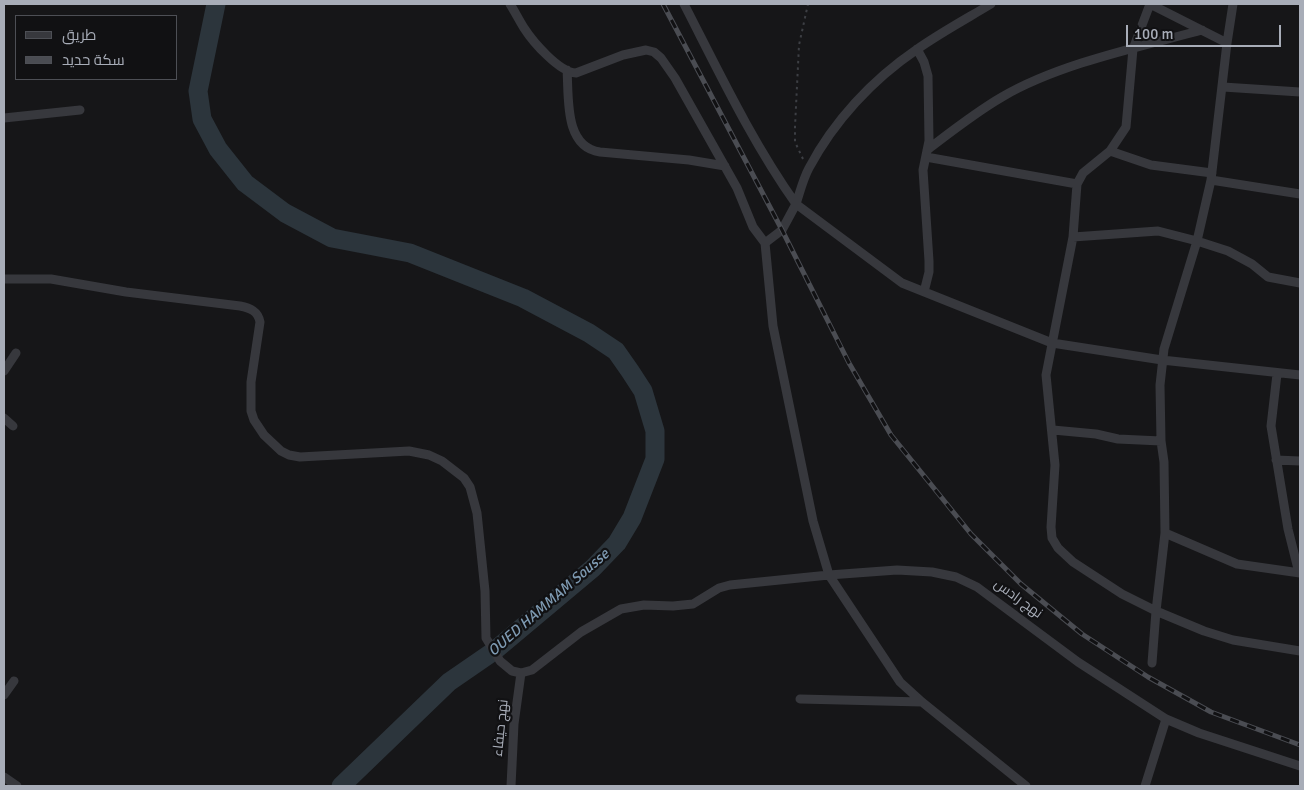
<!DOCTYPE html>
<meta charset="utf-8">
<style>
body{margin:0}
#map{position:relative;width:1304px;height:790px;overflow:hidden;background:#161618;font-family:Signika,Cairo,sans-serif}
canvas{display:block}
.frame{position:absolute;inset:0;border:5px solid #a8adb8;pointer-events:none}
.legend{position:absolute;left:15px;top:15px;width:162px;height:65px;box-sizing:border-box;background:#111113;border:1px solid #4d4f55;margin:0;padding:6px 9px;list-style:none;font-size:15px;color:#a8adb8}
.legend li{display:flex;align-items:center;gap:10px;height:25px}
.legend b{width:25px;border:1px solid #4d4f55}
.scale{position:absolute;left:1126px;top:25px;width:155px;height:22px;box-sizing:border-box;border:2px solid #a8adb8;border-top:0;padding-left:6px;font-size:15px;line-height:18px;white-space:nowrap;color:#a8adb8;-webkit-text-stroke:4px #111113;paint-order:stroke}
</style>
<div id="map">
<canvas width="1304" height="790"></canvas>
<div class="frame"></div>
<ul class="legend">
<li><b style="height:6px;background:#37383d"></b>طريق</li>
<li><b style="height:6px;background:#4a4c52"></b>سكة حديد</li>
</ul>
<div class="scale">100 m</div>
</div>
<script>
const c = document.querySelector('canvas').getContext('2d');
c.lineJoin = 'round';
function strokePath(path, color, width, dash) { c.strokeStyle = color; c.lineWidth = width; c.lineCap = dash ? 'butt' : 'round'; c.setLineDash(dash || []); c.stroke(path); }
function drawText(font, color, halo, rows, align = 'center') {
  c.font = font + ' Signika,Cairo,sans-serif'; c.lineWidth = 4.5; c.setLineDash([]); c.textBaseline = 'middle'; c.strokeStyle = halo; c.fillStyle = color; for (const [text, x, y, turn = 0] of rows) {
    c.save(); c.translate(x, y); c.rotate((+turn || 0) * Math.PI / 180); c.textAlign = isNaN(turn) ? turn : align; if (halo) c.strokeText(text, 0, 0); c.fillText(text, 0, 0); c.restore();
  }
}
strokePath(new Path2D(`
 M216,4l-18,87 4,28 16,30 27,34 40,30 47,25 78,15 113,45 66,35 27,18 14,20 13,20 12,40v28l-23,59 -15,25 -24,25 -99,83 -45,31 -108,104`), '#2c353c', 19);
strokePath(new Path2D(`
 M803,159l-8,-17v-15l4,-82 9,-41`), '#3d3f44', 2, [2.5, 4]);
strokePath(new Path2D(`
 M510,4c5,8 9,16 14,24 9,14 35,44 52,45l47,-18 23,-5 8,2 7,6 14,20 62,110 16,39 12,16 8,83 40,195 16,54 71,107 22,20 104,84
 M684,4c35,68 68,138 112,200l-14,26 -17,13
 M991,4c-25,15 -51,29 -75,46 -44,30 -82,71 -107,118 -6,11 -9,24 -13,36l106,79 150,60 110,17 138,15
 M1150,4l-17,45 -7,78 -16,24 -27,22 -6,11 -4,53 -27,138 9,90 -4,62 1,11 6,10 15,14 49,32 34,17 -4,52
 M1150,4l77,39 6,-39
 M1227,43l-16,137 -14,61 -33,108 -4,36 1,56 3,21 1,71 -9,78 48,20 29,9 67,11
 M917,49l7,13 4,14 1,65 -6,29 6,91v11l-5,20
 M567,70c2,28 -3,77 33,82l89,8 36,6
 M1223,87l77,5
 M4,118l76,-8
 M927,150c25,-19 49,-38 75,-53 56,-33 137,-50 200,-67
 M1110,151l41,14 61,8
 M926,157l151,27
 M1211,180l89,14
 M1073,237l85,-6 39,10 31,10 24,13 16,13 32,6
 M4,279h47l75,13 114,14c10,2 18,5 20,16l-9,60v29l3,9 10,15 17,16 8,4 11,2 109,-6 20,4 13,6 22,17 6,9 7,26 8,78 1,47 14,23 12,10 9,2 11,-3 49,-38 40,-23 23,-4 29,1 20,-2 26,-16 11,-3 99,-10 68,-5 35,2 24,5 21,10 101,75 88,57 33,14 101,33
 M4,371l12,-18
 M1277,374l-6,52 17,103 11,44
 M4,418l9,8
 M1053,430l43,4 22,5 43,2
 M1276,460l24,1
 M1165,533l72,31 63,9
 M4,695l10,-14
 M800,699l122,3
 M4,777l13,9
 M511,786l3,-62 7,-51
 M1145,786l21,-67`), '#37383d', 9);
const rail = new Path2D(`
 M663,4l119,226 67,133 42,72 80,99 50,50 61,50 66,43 63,35 89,33`);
strokePath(rail, '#4a4c52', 5);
strokePath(rail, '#111113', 3, [9]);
drawText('14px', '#a8adb8', '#111113', [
 ["نهج رادس",1018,599,36],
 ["نهج حيفاء",501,728,-84]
]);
drawText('italic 15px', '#7f9bb3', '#111113', [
 ["OUED HAMMAM Sousse",549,603,-41]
]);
</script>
